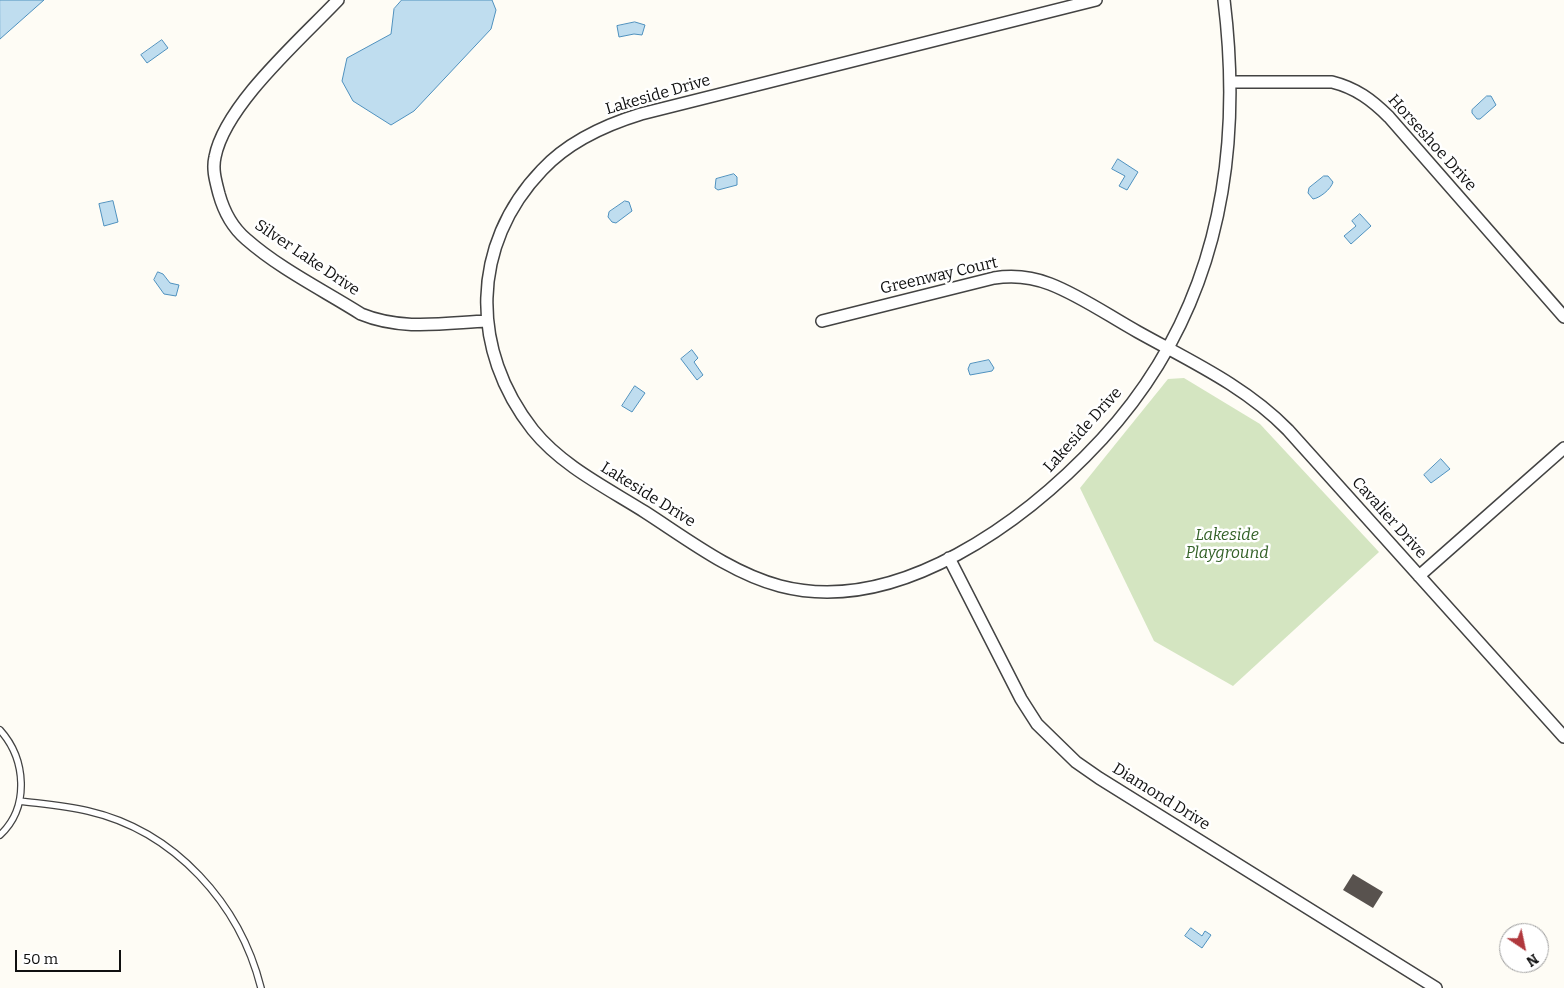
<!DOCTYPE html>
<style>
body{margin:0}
#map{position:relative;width:1564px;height:988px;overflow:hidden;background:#fefcf5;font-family:Bitter,serif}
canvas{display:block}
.north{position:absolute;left:1499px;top:923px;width:50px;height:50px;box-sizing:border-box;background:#fff;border:1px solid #9f9f9f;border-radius:50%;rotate:146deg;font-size:14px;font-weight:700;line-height:20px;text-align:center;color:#101010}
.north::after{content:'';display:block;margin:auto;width:18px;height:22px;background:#b0383d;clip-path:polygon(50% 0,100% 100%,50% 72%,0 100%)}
.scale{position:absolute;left:15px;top:950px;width:106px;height:22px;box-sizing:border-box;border:2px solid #101010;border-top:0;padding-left:6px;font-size:15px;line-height:18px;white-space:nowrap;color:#101010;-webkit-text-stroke:4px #fff;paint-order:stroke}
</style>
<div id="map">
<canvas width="1564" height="988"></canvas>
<div class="north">N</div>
<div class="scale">50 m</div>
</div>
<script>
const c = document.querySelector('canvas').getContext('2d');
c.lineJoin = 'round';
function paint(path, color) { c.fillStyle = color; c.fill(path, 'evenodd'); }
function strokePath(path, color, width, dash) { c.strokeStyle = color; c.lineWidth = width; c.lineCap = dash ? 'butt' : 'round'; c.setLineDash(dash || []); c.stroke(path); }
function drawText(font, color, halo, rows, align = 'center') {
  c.font = font + ' Bitter,serif'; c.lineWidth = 5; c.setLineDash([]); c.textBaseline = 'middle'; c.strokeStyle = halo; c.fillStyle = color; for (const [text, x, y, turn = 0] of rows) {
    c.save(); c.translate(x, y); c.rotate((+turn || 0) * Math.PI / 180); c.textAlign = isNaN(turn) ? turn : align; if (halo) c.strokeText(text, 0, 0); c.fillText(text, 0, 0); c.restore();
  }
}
paint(new Path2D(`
 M1184,378l76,46 119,128 -146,134 -79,-45 -74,-153 88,-109z`), '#d4e5c1');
const water = new Path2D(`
 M0,0h44l-44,39z
 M402,0h90l4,10 -5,19 -77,82 -23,14 -38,-24 -11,-20 5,-23 44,-24 3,-25z
 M635,22l10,3 -3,10 -8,-1 -15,3 -2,-11z
 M162,40l6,8 -21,15 -6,-8z
 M1487,96h4l5,9 -16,14h-3l-5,-6v-3z
 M1118,159l20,13 -11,18 -8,-4 6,-10 -13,-7z
 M734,174l3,3v8l-19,5 -3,-2 1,-9z
 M1324,176h4l5,6c-2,7 -13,16 -20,17l-5,-6 1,-5z
 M113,201l5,21 -14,4 -5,-22z
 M625,201l4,1 3,9 -16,12 -4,-1 -4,-5 1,-5z
 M1360,214l11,12 -20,18 -7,-8 12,-10 -4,-5z
 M158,272l5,2 7,9 9,2 -3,11 -12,-2 -10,-14z
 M692,350l6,8 -4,4 9,13 -6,5 -16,-21z
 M989,360l5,8 -2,3 -22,4 -2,-6 2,-5z
 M635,386l10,7 -13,19 -10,-6z
 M1441,459l9,10 -19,14 -7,-8z
 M1191,928l11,8 3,-5 6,4 -9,13 -17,-12z`);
paint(water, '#bfddef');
strokePath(water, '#4f91be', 1);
paint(new Path2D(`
 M1353,874l30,18 -10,16 -30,-18z`), '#58524e');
const lane = new Path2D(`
 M0,730c26,29 30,77 0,105
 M20,801c23,3 46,5 68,10 87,20 152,93 173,177`);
const street = new Path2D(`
 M338,0c-37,39 -113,105 -123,157 -3,13 1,25 4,37 5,18 13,33 27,45 34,30 77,51 115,75 41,17 84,9 126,7
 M1096,0l-455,114c-36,11 -73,28 -99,56 -72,75 -72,180 -9,260 29,36 74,58 112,82 42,27 86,61 135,74 118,31 247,-66 322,-147 114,-124 142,-277 122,-439
 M1232,82h100c24,6 40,18 57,35l175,200
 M822,321l172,-43c19,-3 38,-1 56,6 31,12 59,32 88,48 52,29 107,54 150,98l276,307
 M949,558l72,141 16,25 39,38 23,16 337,210
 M1419,576l145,-128`);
strokePath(lane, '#434343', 8);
strokePath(street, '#434343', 14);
strokePath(lane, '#fff', 5.5);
strokePath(street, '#fff', 11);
drawText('16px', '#101010', '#fff', [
 ["Lakeside Drive",658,95,-16],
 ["Horseshoe Drive",1432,143,48],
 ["Silver Lake Drive",307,258,34],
 ["Greenway Court",939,276,-13],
 ["Lakeside Drive",1083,430,-48],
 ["Lakeside Drive",648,495,32],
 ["Cavalier Drive",1389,518,48],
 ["Diamond Drive",1161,797,32]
]);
drawText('italic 16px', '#336127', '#fff', [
 ["Lakeside",1227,536],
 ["Playground",1227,554]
]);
</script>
